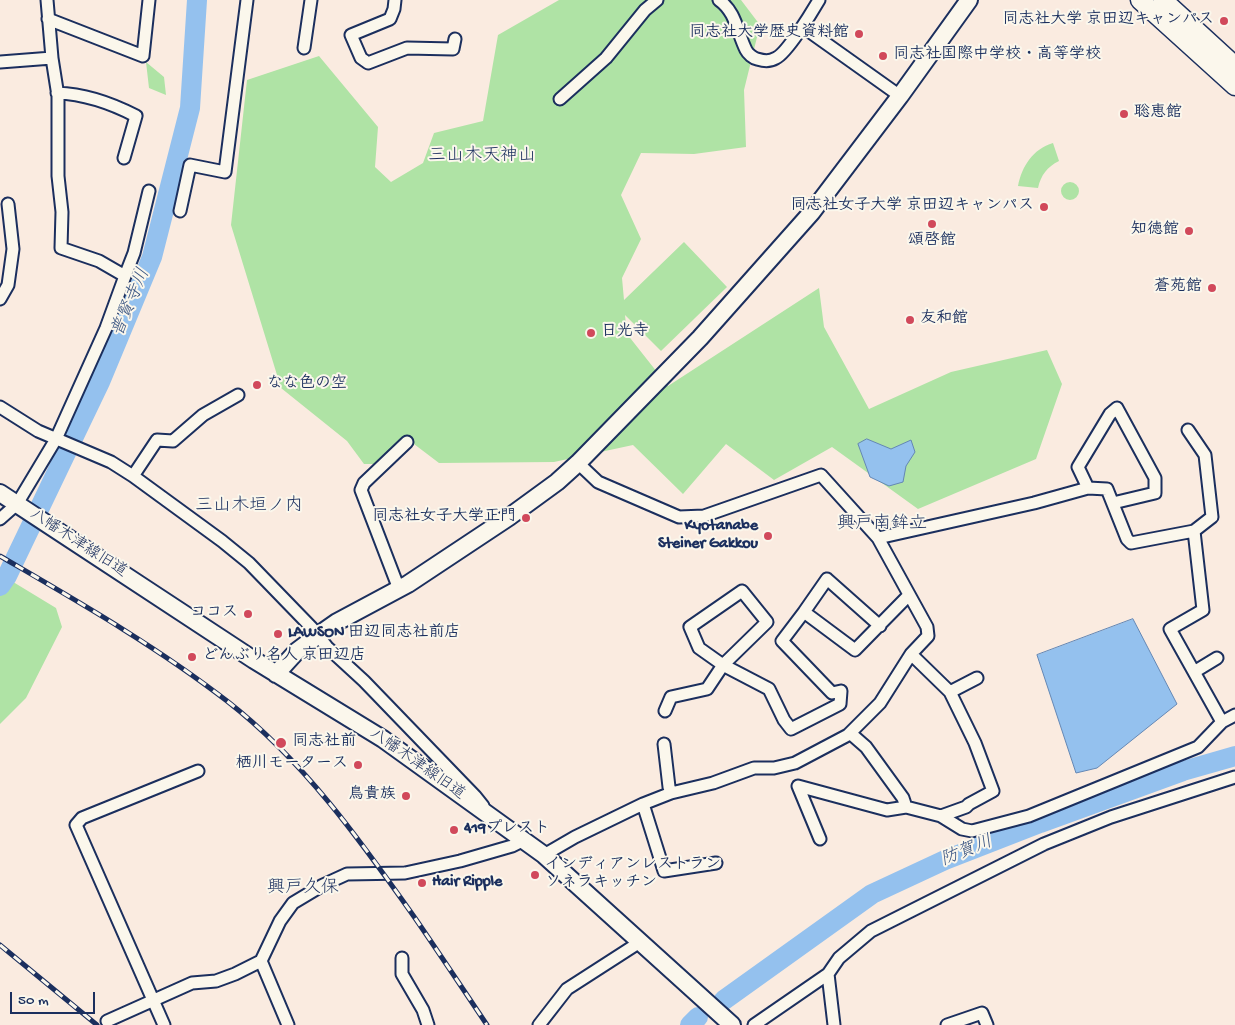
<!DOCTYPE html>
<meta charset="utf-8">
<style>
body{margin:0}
#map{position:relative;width:1235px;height:1025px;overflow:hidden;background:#faebe0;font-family:"Gochi Hand",sans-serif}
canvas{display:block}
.scale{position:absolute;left:10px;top:992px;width:85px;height:22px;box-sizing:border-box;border:2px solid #1b2f5e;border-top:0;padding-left:6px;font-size:15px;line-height:18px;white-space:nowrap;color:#1b2f5e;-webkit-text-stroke:4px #fbf7ec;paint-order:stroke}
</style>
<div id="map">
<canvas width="1235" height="1025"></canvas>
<div class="scale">50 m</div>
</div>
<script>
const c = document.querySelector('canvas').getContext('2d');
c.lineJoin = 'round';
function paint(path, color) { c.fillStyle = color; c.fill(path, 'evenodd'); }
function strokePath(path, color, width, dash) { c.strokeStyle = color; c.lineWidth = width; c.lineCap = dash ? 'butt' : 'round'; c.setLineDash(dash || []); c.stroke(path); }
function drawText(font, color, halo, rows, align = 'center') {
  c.font = font + ' "Gochi Hand","Klee One",sans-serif'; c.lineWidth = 4; c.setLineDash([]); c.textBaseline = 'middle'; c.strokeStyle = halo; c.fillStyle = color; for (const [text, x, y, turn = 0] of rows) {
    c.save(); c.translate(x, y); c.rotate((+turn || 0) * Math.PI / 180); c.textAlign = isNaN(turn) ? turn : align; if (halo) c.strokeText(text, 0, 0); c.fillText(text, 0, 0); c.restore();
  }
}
paint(new Path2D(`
 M559,0h182l19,25 -16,65 2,57 -52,7 -53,-1 -20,42 20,44 -19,39 2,22 60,-58 43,45 -66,64 -36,-36 2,19 41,52 151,-98 5,39 45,82 82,-37 96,-22 15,34 -26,75 -118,50 -86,-62 -58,33 -48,-36 -43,50 -50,-49 -79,17 -115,1 -29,-22 -33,23h-13l-17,-23 -66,-53 -50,-163 16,-145 72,-24 59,71 -3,40 16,15 32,-19 11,-30 49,-12 15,-86z
 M146,62l18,15 2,18 -17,-7z
 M1053,143l6,18c-12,6 -18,14 -21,27l-20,-2c4,-20 15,-37 35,-43z
 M1061 191a9 9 0 1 1 18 0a9 9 0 1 1-18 0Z
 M0,574l56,34 6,19 -36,71 -26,26z`), '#afe3a5');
const water = new Path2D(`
 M867,439l24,10 20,-9 4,12 -9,14 -3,16 -14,4 -19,-9 -12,-33z
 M1133,619l44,85 -80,64 -21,5 -39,-118z`);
paint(water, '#94c1ee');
strokePath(water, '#6487b4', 1);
strokePath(new Path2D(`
 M0,586l7,-10 93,-194 52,-125 38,-149 7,-108
 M724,1000l148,-106 73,-34 95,-37 143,-52 52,-15
 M690,1025l8,-8`), '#94c1ee', 20);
const street = new Path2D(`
 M395,0l-1,9 -4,10 -39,16 10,23 7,5 39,-15 46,1 2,-10
 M719,0c17,12 18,32 27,50 2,4 7,8 11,9 7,2 12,3 19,-1 11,-5 36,-46 43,-58
 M48,19l95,37 6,-56
 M803,27l97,69
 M304,48l7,-48
 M0,62l52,-4 -5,-58
 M57,93c29,1 54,10 79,23l-12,42
 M560,99l46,-41 39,-48 12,-10
 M180,211l10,-46 35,7 22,-172
 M125,276l9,-23 15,-62
 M0,299l8,-14 5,-36 -5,-45
 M0,407l38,24 73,31 22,14 89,65 27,22 62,64 16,20 37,34 111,115 8,10
 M1188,430l17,25 7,62 -18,14 9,79 -33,19 52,93
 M133,476l24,-36 16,1 30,-26 35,-20
 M1088,488l-10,-21 32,-53 7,-6 38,70v15l-42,10
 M0,519l17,-15 39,-65 50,-111 19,-52 -26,-15 -38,-13 1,-36 -4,-36v-80l-6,-38
 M878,538l156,-35 54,-15 19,1 20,50 4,4 63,-12
 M399,589l-38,-99 3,-7 43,-41
 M804,612l51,38 54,-55
 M911,654l39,38 25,51 18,48 -24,13 -3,3 -25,9
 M1194,672l23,-14
 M950,692l27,-14
 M665,711l6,-14 36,-8 16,-24 44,-43 -25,-31 -52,36 9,21 24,17 46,24 15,31 7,9 49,-25 1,-13 -9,2 -50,-52 22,-29 23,-33 53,47
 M850,733l16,14 37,51 3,9
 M664,744l5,43 2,6
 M643,804l21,67 52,-8
 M820,839l-22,-53 89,24 19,-3 35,9 21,13 10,2 57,-15 169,-69 24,-25 13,-7
 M544,855l31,-18 68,-33 28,-11 42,-10 41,-15h20l21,-5 53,-28 32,-32 31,-49 17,-18 -1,-9 -49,-89 -57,-63 -117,41 -25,1 -81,-35 -20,-19
 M402,958v16l21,36 5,15
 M261,961l27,64
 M828,974l6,51
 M107,1021l85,-38 24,-2 19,-7 26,-13 19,-40 13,-18 30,-18 24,-11 58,-1 55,-12 52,-15 10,-5
 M164,1025l-88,-200 6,-7 116,-47
 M539,1025l28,-36 73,-47
 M754,1025l74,-51 11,-16 32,-27 173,-87 67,-27 124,-40
 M947,1025l35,-12 5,12`);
const secondary = new Path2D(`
 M0,493l254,167 129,79 161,116 188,170
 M276,674l21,-23 20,-15 20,-14 71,-38 101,-67 48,-35 21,-19 122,-125 112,-126 88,-116 69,-96`);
const primary = new Path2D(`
 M1140,0l95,86
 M1163,0l72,66`);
strokePath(street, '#1b2f5e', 15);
strokePath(secondary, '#1b2f5e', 20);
strokePath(primary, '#1b2f5e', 21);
strokePath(street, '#fbf7ec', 11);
strokePath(secondary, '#fbf7ec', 16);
strokePath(primary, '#fbf7ec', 18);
const rail = new Path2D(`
 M0,556c77,45 156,90 227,145 76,59 133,139 188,217 24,35 48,71 72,107
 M0,945l97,80`);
strokePath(rail, '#1b2f5e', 5);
strokePath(rail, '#fbf7ec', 3, [9]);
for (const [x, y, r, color] of [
 [1224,21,5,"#d1495b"],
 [859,34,5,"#d1495b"],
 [883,56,5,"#d1495b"],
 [1124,114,5,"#d1495b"],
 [1044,207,5,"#d1495b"],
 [932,224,5,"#d1495b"],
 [1189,231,5,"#d1495b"],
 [1212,288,5,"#d1495b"],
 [910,320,5,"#d1495b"],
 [591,333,5,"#d1495b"],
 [257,385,5,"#d1495b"],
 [526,518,5,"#d1495b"],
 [768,536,5,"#d1495b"],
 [248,614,5,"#d1495b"],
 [278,634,5,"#d1495b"],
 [192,657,5,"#d1495b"],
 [281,743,6,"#d1495b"],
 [358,765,5,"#d1495b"],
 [406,796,5,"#d1495b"],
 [454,830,5,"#d1495b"],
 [535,875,5,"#d1495b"],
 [422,883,5,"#d1495b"]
]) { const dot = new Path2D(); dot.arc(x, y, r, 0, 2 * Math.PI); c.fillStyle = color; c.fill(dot); strokePath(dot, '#fbf7ec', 2); }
drawText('bold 16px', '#1b2f5e', '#fbf7ec', [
 ["同志社大学 京田辺キャンパス",1214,21,"right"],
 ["同志社大学歴史資料館",849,34,"right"],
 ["同志社国際中学校・高等学校",893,56],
 ["聡恵館",1134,114],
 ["同志社女子大学 京田辺キャンパス",1034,207,"right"],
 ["知徳館",1179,231,"right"],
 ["頌啓館",932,242,"center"],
 ["蒼苑館",1202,288,"right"],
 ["友和館",920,320],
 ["日光寺",601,333],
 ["なな色の空",267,385],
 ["同志社女子大学正門",516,518,"right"],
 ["Kyotanabe",758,527,"right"],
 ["Steiner Gakkou",758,545,"right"],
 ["ココス",238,614,"right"],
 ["LAWSON 田辺同志社前店",288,634],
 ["どんぶり名人 京田辺店",202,657],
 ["同志社前",292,743],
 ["栖川モータース",348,765,"right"],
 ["鳥貴族",396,796,"right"],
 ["419プレスト",464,830],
 ["インディアンレストラン",545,866],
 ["ソネラキッチン",545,884],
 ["Hair Ripple",432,883]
], 'left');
drawText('16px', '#1b2f5e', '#fbf7ec', [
 ["八幡木津線旧道",78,544,33],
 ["八幡木津線旧道",417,765,35]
]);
drawText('18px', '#1b2f5e', '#fbf7ec', [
 ["三山木天神山",482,157],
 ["三山木垣ノ内",249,507],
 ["興戸南鉾立",882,525],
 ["興戸久保",303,889]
]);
drawText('italic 18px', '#395482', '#fbf7ec', [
 ["普賢寺川",132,303,-67],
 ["防賀川",967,852,-22]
]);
</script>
